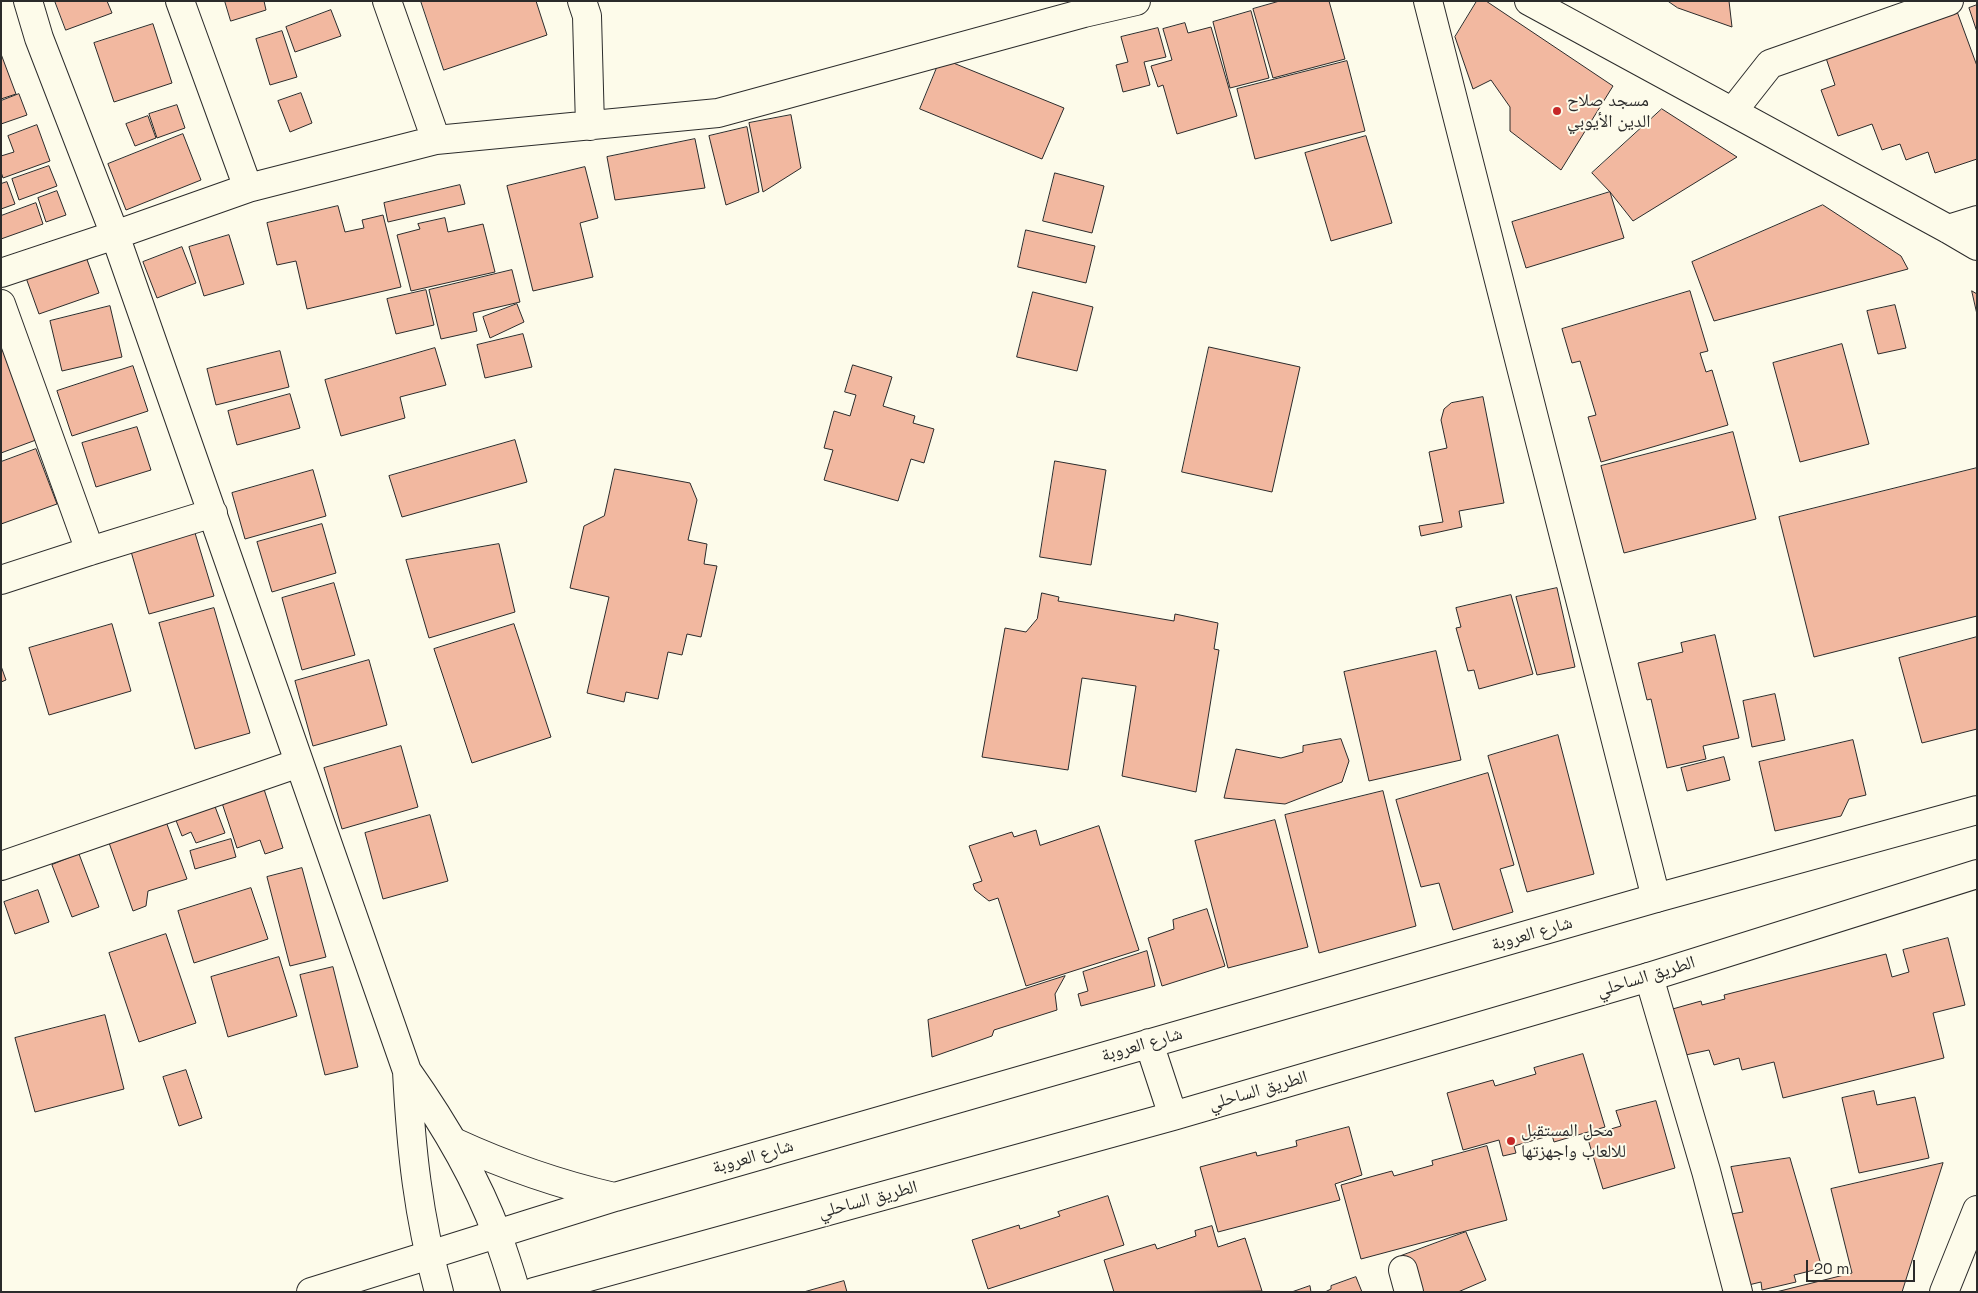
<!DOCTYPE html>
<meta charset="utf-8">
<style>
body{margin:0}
#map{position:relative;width:1978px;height:1293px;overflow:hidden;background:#fdfbea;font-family:"Space Grotesk",sans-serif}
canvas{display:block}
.frame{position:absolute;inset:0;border:2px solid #2b2b2b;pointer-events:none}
.scale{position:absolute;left:1806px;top:1260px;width:109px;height:22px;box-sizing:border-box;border:2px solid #2b2b2b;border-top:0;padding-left:6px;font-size:15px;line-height:18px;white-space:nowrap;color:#2b2b2b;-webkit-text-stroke:4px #fdfbea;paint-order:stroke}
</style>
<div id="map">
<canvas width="1978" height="1293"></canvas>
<div class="frame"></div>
<div class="scale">20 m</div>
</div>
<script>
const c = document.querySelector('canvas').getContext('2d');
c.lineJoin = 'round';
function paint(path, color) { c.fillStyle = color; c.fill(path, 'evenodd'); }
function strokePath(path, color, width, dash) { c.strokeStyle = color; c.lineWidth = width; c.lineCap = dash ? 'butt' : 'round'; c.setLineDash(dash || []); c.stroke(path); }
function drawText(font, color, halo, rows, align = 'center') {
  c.font = font + ' "Space Grotesk","Noto Naskh Arabic",sans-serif'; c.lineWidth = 4; c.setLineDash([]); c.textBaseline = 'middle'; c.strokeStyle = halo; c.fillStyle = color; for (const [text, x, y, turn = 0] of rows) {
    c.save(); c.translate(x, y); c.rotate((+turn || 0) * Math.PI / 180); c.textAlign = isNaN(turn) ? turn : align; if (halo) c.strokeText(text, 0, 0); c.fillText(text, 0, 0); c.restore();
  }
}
const building = new Path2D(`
 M55,1h52l5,12 -46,17z
 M225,1h39l2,9 -35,11z
 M421,1h115l11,34 -103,35z
 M1280,1h49l16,58 -72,19 -20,-69z
 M1477,1h9l127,85 -52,84 -51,-39v-24l-19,-27 -18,9 -18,-52z
 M1668,1h61l3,26 -54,-19z
 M1977,5v27l-8,-24z
 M1955,6l22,60v93l-42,14 -7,-21 -22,8 -6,-16 -18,6 -10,-26 -34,12 -17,-46 14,-5 -11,-33z
 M331,10l10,26 -46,16 -9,-25z
 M1251,11l18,67 -39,10 -17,-66z
 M1185,23l3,10 23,-6 26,89 -60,18 -14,-49 -5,2 -7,-21 21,-6 -9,-31z
 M153,24l19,59 -58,19 -20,-59z
 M1158,28l8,29 -22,5 6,23 -27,7 -7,-27 12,-3 -7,-25z
 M282,31l15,46 -27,8 -14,-46z
 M1,54l15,40 -15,5z
 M941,58l123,50 -22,51 -122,-50z
 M1347,61l18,70 -110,28 -18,-70z
 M301,93l11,30 -22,9 -12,-31z
 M19,94l8,21 -26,9v-23z
 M177,105l8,23 -28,10 -8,-24z
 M1662,109l75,48 -104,64 -23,-29 -18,-19z
 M791,115l10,53 -38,24 -14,-69z
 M148,116l8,22 -21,8 -9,-22z
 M37,125l13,36 -47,17 -2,-6v-16l13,-4 -6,-16z
 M747,127l12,65 -33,13 -17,-69z
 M183,134l18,46 -75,30 -18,-46z
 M1366,136l26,87 -61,18 -26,-88z
 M695,139l10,49 -90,12 -8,-43z
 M49,166l8,20 -38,14 -7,-21z
 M585,167l13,51 -18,5 13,54 -60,14 -26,-105z
 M1055,173l49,13 -12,47 -49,-12z
 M7,182l8,22 -14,5v-25z
 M460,185l5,19 -77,18 -4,-19z
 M57,191l9,24 -20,7 -8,-24z
 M1610,192l14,46 -98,30 -14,-46z
 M36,203l7,21 -42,15v-23z
 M1823,205l78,51 7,13 -194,52 -22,-59z
 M338,206l7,26 19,-4 -2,-8 21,-5 18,72 -94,22 -11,-48 -19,4 -10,-42z
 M445,218l3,14 35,-8 12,48 -84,19 -14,-56 23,-6 -2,-5z
 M1026,230l69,16 -9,37 -68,-16z
 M229,235l15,49 -40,12 -15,-49z
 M182,247l14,36 -39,15 -14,-36z
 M85,254l14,39 -60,21 -14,-39z
 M512,270l8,32 -47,11 4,18 -36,8 -12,-49z
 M426,290l8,35 -38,9 -9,-35z
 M1690,291l18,60 -8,2 6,19 6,-2 16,55 -127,37 -13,-45 8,-2 -16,-54 -8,2 -10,-34z
 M1972,291l5,3v20z
 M1033,292l60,15 -16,64 -60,-14z
 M517,304l7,18 -34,16 -7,-21z
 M1895,305l11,43 -28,6 -11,-43z
 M110,306l12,51 -60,14 -12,-50z
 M1,328l43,109 -43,16z
 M523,334l9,33 -47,11 -8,-33z
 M1842,344l27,100 -69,18 -27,-99z
 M1209,347l91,20 -28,125 -90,-20z
 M435,348l11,37 -46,12 5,21 -64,18 -16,-56z
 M280,351l9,36 -73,18 -9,-36z
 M853,365l39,12 -9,29 32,10 -2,7 21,6 -10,34 -13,-4 -13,42 -74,-21 9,-30 -9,-2 10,-37 16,5 6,-21 -11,-3z
 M133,366l15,45 -76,25 -15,-45z
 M290,394l10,34 -63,17 -9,-34z
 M1483,397l21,106 -45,8 3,16 -41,9 -2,-10 24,-4 -14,-70 18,-4 -6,-28 3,-11 7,-6z
 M137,427l14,43 -55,17 -14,-44z
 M1733,432l23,87 -132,34 -23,-87z
 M515,440l12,42 -125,35 -13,-41z
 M36,449l21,55 -56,20v-62z
 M1055,461l51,9 -15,95 -51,-8z
 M1977,468v148l-163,41 -35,-140z
 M615,469l75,14 7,17 -9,40 19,4 -3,20 13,2 -16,71 -14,-3 -5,21 -14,-3 -10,47 -32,-7 -2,10 -37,-9 22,-96 -39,-9 14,-62 20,-10z
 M313,470l13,46 -81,23 -13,-46z
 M192,523l22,73 -65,18 -21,-73z
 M322,524l14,49 -64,19 -15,-50z
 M499,544l16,68 -86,26 -23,-78z
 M334,583l21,72 -53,15 -20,-72z
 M1557,588l18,79 -38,8 -21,-78z
 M1042,593l17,4 -1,4 116,20 1,-7 43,9 -4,26 5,1 -23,142 -74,-16 14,-90 -54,-8 -14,92 -86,-13 23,-129 21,4 11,-13z
 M1511,595l22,79 -54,15 -5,-19 -6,1 -12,-43 5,-1 -5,-19z
 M214,608l36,125 -55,16 -36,-126z
 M112,624l19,67 -82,24 -20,-67z
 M514,624l37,113 -79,26 -38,-114z
 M1715,635l24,103 -36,8 3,13 -39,9 -16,-69 -4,1 -9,-37 45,-11 -2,-9z
 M1977,637v92l-55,14 -23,-85z
 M1436,651l25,109 -92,21 -25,-109z
 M369,660l18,65 -74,21 -18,-65z
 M1,666l5,14 -5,2z
 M1775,694l10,46 -33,7 -9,-46z
 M1558,735l36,139 -67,18 -39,-136z
 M1341,739l8,22 -7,21 -57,22 -61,-6 12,-49 45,9 22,-6v-6z
 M1853,740l13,55 -17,4 -8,17 -66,15 -16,-69z
 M401,746l17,61 -76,22 -18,-61z
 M1724,757l6,23 -43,11 -6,-23z
 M1488,773l26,92 -14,4 13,43 -60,18 -14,-47 -18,4 -25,-87z
 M262,783l21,65 -18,6 -5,-14 -23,8 -17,-51z
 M1383,791l33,135 -97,27 -34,-138z
 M211,796l14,37 -29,10 -5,-11 -9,4 -10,-26z
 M430,815l18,66 -65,18 -18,-66z
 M164,816l23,63 -39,12 -2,15 -13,5 -26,-74z
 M1275,820l33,127 -80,21 -33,-127z
 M1099,826l40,124 -113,36 -28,-88 -9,3 -14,-11 -2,-6 9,-3 -13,-35 43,-14 2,5 22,-7 4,15z
 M231,839l5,18 -41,12 -5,-18z
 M79,854l20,53 -27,10 -20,-52z
 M302,868l24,89 -36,9 -23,-89z
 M251,888l17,51 -74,24 -16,-52z
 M38,890l11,32 -34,12 -11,-32z
 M1207,909l18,57 -63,20 -14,-48 26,-9 -1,-9z
 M166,934l30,89 -57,19 -30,-89z
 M1948,938l17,67 -32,8 11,45 -161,40 -9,-36 -32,8 -3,-12 -25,7 -5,-15 -28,6 -12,-46 32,-9 1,4 23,-6 -1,-4 162,-41 6,23 17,-5 -6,-22z
 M1147,951l8,35 -74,20 -3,-12 10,-3 -5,-19z
 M279,957l18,59 -69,21 -17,-60z
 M333,967l25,100 -33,8 -25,-100z
 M1065,976l-10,18 2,16 -63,20 -2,6 -60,21 -4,-37z
 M105,1015l19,74 -89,23 -20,-74z
 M1583,1054l22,73 -51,15 -2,-7 -38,11 2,7 -13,3 -4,-16 -36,10 -16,-57 46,-13 2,6 41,-12 -2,-6z
 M186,1070l16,48 -23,8 -16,-49z
 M1874,1091l3,14 38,-8 14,61 -70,15 -17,-75z
 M1656,1101l19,67 -72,21 -16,-53 34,-10 -5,-15z
 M1349,1127l13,48 -27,9 5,16 -122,32 -18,-65 56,-15 1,4 40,-10 -1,-5z
 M1487,1146l20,74 -146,39 -20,-74 51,-14 2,5 39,-11 -1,-4z
 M1790,1158l32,110 -28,7 2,7 -34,8 -1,-8 -21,5 -15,-72 18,-3 -12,-45z
 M1943,1163l-41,129h-126l76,-19 -21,-84z
 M1108,1196l16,49 -136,44 -16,-49 47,-15 1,4 40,-13 -2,-4z
 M1212,1226l6,21 27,-9 17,53 -148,1 -10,-32 51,-16 2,5 39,-13 -1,-5z
 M1466,1232l20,48 -28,12h-43l-14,-36z
 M1356,1277l6,15h-37l6,-3v-3z
 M844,1281l3,11h-43z
 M1310,1286l1,6h-19z`);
paint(building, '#f2b8a0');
strokePath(building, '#2b2b2b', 1);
const minor = new Path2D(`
 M28,1l11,37 76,197 292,836c36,51 68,104 90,163 7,19 13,38 19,58
 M180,1l68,187
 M387,1l49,139
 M582,1l5,15 3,110
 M1428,1l228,897
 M1529,1l419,228 29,17
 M1733,111l37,-47 179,-63
 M1948,229l29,-9
 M1,273l114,-38 133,-47 188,-48 282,-27 366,-100 52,-12
 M1,304l89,247
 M1,580l89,-29 123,-38
 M1,866l298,-103
 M1649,977l57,194 32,121
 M407,1071c4,78 11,145 32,221
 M1403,1270l6,22
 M1944,1292l33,-82`);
const highway = new Path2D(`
 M1149,1043l24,73
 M454,1142c52,24 104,42 160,55
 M311,1292l304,-95 1041,-299 321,-88
 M534,1292l639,-176 476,-139 328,-103`);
strokePath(minor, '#2b2b2b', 30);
strokePath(highway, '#2b2b2b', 30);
strokePath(minor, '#fdfbea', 28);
strokePath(highway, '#fdfbea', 28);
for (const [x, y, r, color] of [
 [1557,111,5,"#c62828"],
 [1511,1141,5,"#c62828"]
]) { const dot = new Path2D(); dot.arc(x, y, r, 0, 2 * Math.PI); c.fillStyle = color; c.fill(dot); strokePath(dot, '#fdfbea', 2); }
drawText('18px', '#2b2b2b', '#fdfbea', [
 ["مسجد صلاح",1567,101],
 ["الدين الأيوبي",1567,122],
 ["محل المستقبل",1521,1131],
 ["للالعاب واجهزتها",1521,1152]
], 'left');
drawText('18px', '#2b2b2b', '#fdfbea', [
 ["شارع العروبة",1532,934,-16],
 ["الطريق الساحلي",1646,977,-17],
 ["شارع العروبة",1142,1045,-16],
 ["الطريق الساحلي",1258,1091,-16],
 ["شارع العروبة",753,1157,-16],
 ["الطريق الساحلي",868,1200,-15]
]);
</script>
